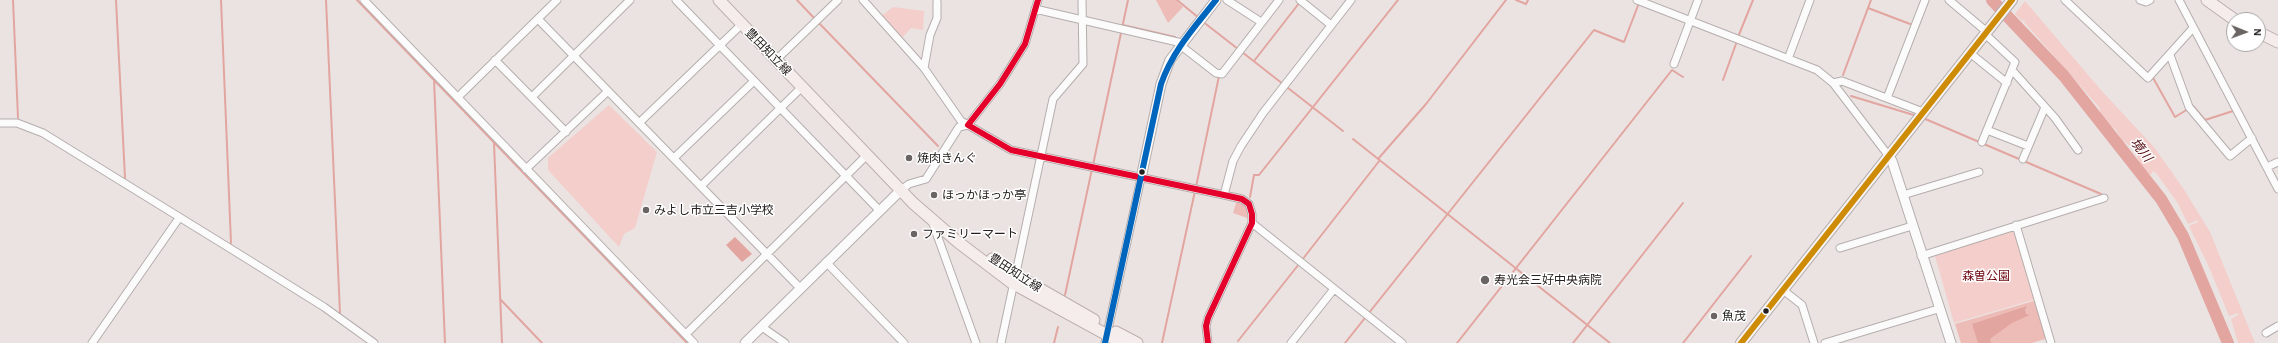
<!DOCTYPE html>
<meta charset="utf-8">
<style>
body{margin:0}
#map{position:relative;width:2278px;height:343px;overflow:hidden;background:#ebe3e2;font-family:"Alegreya Sans",sans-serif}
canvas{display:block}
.north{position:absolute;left:2226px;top:12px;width:40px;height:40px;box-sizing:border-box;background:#fff;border:1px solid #a8a6a5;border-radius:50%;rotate:91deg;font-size:11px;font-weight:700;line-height:16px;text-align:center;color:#25201f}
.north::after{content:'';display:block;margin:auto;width:14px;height:18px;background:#6a6463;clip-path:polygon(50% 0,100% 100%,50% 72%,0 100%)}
</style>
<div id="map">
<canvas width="2278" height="343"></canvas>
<div class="north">N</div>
</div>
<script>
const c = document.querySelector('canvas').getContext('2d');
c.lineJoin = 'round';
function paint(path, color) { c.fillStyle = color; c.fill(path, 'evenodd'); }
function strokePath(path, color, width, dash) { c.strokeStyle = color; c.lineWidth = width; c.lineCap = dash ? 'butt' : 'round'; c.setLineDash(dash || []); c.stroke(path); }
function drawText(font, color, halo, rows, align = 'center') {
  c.font = font + ' "Alegreya Sans","Noto Sans JP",sans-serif'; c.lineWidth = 3; c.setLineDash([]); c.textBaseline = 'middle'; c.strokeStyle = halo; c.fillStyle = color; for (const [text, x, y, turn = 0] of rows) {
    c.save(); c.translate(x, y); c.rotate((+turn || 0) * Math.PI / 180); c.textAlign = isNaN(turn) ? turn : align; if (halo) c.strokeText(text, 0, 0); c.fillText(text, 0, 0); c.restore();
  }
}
paint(new Path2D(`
 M2025,1l75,88 54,58 29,41 27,44 45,111h-17l-7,-24 7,-4v-2l-9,3 -20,-49 -20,-41 9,-4v-2l-10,4 -11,-22 -21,-29 -3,-2 -2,4 -8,-6 -10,-21 -11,-8 -6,-10 -14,-12 -3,-11 -75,-85 1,-3 -3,2 -7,-7z
 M893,7l31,4 -1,19 -12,-2 -10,11 -21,-22z
 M609,105l48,47 -22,76 -11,6 -5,13 -71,-77v-12z
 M2012,231l4,4 20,64 -82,24 -19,-67 2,-2z`), '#f3ceca');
paint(new Path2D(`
 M1156,0h20l7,7 -15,16z
 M1237,200l8,3 5,16 -17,-6z
 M2037,300l11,38 -16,5h-71l-6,-19z`), '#eebcb7');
paint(new Path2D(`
 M735,237l17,17 -10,8 -16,-17z
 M2027,306l-2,4 1,4 4,1 -18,8 -22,16 1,4h-13l-6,-19z`), '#e2a5a0');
strokePath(new Path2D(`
 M13,0l5,118
 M116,0l9,178
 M221,0l10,243
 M326,0l14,313
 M357,0l330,343
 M797,0l18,19
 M1177,0l22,18
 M1516,0l10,4 2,-4
 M1868,8l42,16
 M1202,21l36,28
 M818,22l120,124
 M1123,25l52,12
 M1738,37l15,-37
 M1242,52l101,79
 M1254,61l46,-59
 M1843,75l28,-75
 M2152,76l23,41 18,-11 12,14 28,-9
 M434,79l11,264
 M1723,80l14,-39
 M1851,96l66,20
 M1923,118l178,76
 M1353,139l257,204
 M494,143l8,200
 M1378,159l48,-55 80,-104
 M1093,165l35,-165
 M1196,187l23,-111
 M1250,197l4,-22h5l139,-175
 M1302,260l78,-100
 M1065,295l27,-126
 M500,299l42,44
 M1238,341l61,-77
 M1054,343l4,-16
 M1162,343l33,-152
 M1345,343l249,-313 30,12 15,-39
 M1457,343l215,-273 11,7
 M1573,343l110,-140
 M1683,343l68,-87`), '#e2a5a0', 2);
strokePath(new Path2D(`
 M1992,0l72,76 97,123 22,37 45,107`), '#e2a5a0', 12);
const minor = new Path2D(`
 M364,0l330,343
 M676,0l203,210
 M863,0l61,68 37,53 7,4 -9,2 -33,52 -17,5 -8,6
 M1038,0l-13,44 -25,40 -32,41 43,25 213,45 18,4 7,5 3,10v9l-44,95 -2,8 2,17
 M1227,0l34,22
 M1300,0l31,25
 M1637,0l180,70 16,13 55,72
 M1949,0l38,32
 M2065,0l83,78 45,-50
 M2140,0l6,2 4,-2
 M2179,0l99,189
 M1035,9l147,34
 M538,19l70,72
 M1180,45l36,28 6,1 57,-74
 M1970,53l37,30
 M2170,55l19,52 41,49 22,-18
 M1788,59l22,-59
 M495,60l71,72
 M776,60l62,-60
 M1674,64l24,-64
 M924,68l6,-33 7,-17v-16
 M2012,70l43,48 23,32
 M1833,83l9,-2 81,31
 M533,96l97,-96
 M458,97l99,-97
 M1887,98l38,-98
 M0,123h17l26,10 201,124 80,50 50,36
 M639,123l103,-99
 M1987,130l41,16
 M1982,142l33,-80 -30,-28
 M674,158l80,-77
 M2023,159l22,-52
 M2267,167l11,-5
 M526,169l82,-78 192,197
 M701,186l101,-99
 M1224,195l9,-34 8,-15 22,-33 88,-113
 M1903,195l76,-23
 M932,221l44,122
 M1252,223l150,120
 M2016,225l35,118
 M1840,248l72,-22
 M1921,256l183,-58
 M826,262l78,81
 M1783,290l19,15 12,38
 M762,327l23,16
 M2266,333l12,-7
 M686,334l181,-179
 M92,343l87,-125
 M1001,343l52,-244 30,-35 -1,-64
 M1105,343l36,-165
 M1291,343l43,-54
 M1825,343l113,-34`);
const tertiary = new Path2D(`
 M1888,155l4,6 59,182
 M1141,178l20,-94 9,-24 46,-60
 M745,343l156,-153`);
const secondary = new Path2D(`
 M1741,343l271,-343`);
const primary = new Path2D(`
 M719,0l194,203 45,39 54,41 110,60
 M2207,0l28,20
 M2258,32l20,10
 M992,259l22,15 80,46
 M1116,332l21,11`);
strokePath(minor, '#b4aead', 9);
strokePath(tertiary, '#b4aead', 11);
strokePath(secondary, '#b4aead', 12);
strokePath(primary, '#beafae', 13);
strokePath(minor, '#fcfbfb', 7);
strokePath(tertiary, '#fcfbfb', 9);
strokePath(secondary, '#f8f4f4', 10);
strokePath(primary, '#f4edec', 11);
strokePath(new Path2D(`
 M1038,0l-13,44 -25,40 -32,41 43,25 213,45 18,4 7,5 3,10v9l-44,95 -2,8 2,17`), '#e4002b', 6);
strokePath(new Path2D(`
 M1105,343l56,-259c12,-34 33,-56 55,-84`), '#0065bd', 6);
strokePath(new Path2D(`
 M1741,343l271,-343`), '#cd8b06', 6);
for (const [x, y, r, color] of [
 [909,158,4,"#6a6463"],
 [1142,172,3.5,"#25201f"],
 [934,195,4,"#6a6463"],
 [646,210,4,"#6a6463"],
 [914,234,4,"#6a6463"],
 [1485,280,5,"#6a6463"],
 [1766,311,3.5,"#25201f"],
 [1714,316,4,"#6a6463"]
]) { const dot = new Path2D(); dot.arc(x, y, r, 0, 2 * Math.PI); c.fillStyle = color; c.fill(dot); strokePath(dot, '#fff', 1.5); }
drawText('12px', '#25201f', '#fff', [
 ["豊田知立線",768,52,46],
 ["豊田知立線",1015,273,33]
]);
drawText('12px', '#25201f', '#fff', [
 ["焼肉きんぐ",917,158],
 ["ほっかほっか亭",942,195],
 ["みよし市立三吉小学校",654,210],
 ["ファミリーマート",922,234],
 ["寿光会三好中央病院",1494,280],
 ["魚茂",1722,316]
], 'left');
drawText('12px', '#6a030c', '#fff', [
 ["森曽公園",1986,276]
]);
drawText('italic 13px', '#52070a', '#fff', [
 ["境川",2141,150,52]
]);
</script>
